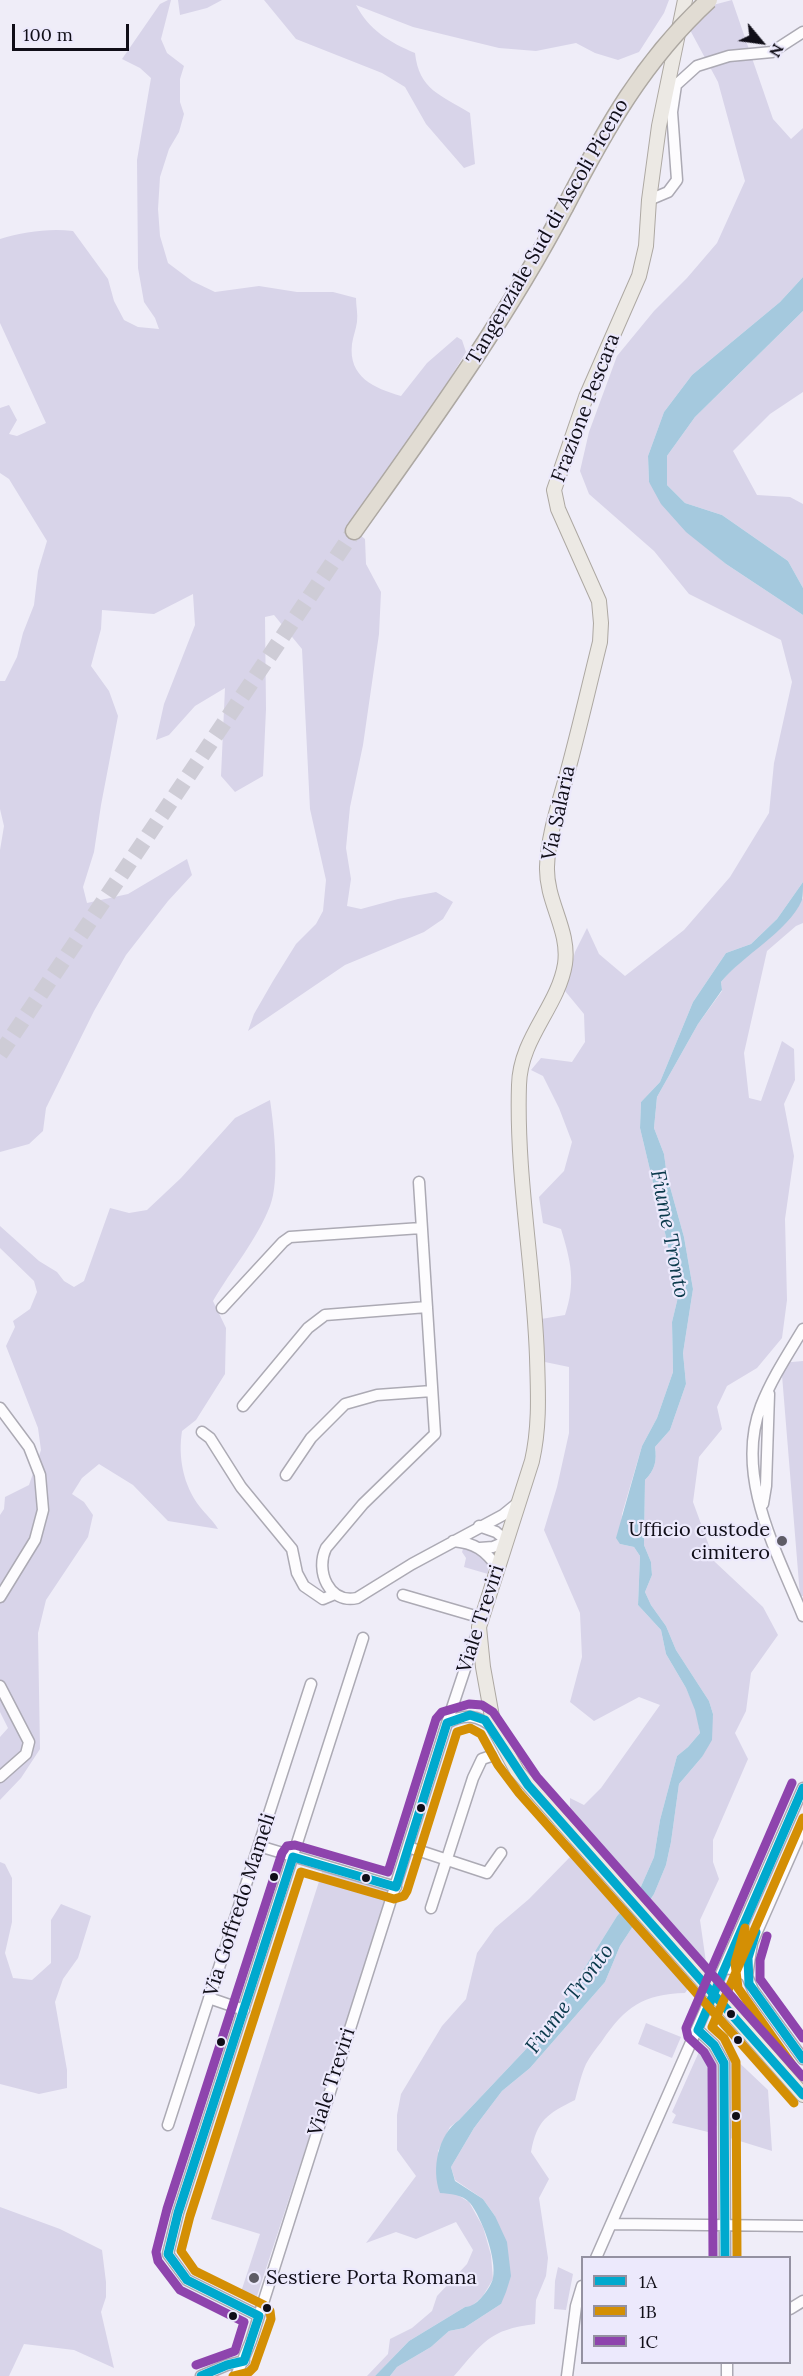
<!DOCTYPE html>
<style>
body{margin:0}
#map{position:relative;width:803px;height:2376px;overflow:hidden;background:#efedf8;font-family:Lora,serif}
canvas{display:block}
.legend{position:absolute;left:581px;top:2256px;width:210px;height:108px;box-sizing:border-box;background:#ece9fc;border:2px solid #9491a1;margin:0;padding:8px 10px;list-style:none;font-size:18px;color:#100e18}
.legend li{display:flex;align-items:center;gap:12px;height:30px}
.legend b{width:30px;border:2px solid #9491a1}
.north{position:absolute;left:731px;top:12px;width:60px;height:60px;-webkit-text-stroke:4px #ece9fc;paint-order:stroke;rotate:119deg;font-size:16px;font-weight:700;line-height:24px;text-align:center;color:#100e18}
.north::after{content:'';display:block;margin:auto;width:21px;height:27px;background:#100e18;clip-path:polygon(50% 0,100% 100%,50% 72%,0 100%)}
.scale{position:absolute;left:12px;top:24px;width:117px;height:27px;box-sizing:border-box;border:3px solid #100e18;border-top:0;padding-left:8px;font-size:18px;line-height:21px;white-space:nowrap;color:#100e18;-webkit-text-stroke:4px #ece9fc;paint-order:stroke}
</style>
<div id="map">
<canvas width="803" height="2376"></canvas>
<ul class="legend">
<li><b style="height:8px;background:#00a9ce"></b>1A</li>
<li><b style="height:8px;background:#d48f04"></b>1B</li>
<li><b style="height:8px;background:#8e44ad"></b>1C</li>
</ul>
<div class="north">N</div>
<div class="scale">100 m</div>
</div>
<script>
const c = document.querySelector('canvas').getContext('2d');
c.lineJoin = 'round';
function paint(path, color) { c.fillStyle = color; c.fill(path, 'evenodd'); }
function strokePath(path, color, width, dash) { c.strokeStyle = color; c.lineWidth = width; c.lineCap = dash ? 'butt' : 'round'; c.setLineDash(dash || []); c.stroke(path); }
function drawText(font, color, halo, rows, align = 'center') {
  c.font = font + ' Lora,serif'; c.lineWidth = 4.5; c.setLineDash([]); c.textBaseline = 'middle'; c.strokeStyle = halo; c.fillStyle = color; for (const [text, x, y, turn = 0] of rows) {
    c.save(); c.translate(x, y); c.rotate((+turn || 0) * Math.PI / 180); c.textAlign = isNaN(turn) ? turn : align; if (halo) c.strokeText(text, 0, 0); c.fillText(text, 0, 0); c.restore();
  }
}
paint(new Path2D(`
 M168,0h3l-10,39 6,14 17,13 -4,13v23l4,12 -5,18 -10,17 -9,28 -2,32 2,27 8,27 24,18 23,11 44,-6 38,6h36l23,6c0,8 2,16 1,24 -1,7 -4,15 -5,22 -4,33 22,44 49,52l26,-33 30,-26 5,3 4,12 -38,63 -45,60 -33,52 15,12 1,25 15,28 -2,42 -16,111 -13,62 -4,41 5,31 -4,27 14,3 37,-10 38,-7 17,10 -10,17 -19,13 -79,33 -97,66 6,-17 19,-33 23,-37 20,-20 7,-13 3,-31 -16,-71 -8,-160 -28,-34 -9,2 1,92 -3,67 -28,16 -14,-16 4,-88 -30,18 -26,29 -13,5 8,-36 31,-79 -2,-31 -39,20 -52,-4 -1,19 -10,37 18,25 9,25 -17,89 -7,47 -11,35 4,16 41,-9 59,-35 5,16 -24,26 -42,54 -32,56 -48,97 -3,23 -14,13 -29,8v-302l4,-24 -4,-17v-128h5l12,-24 6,-24 11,-28 4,-34 9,-30 -38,-62 -9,-6v-65l9,-3 8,15 -8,14 8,2 29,-13 -46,-100v-84c23,-7 49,-11 73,-8l35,48 6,22 10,19 14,7 21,2 -4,-11 -11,-16 -6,-34 -1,-108 14,-82 -11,-10 -18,-9 38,-55z
 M178,0h44l-15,8 -27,7z
 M264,0h405l-5,13 -25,39 -21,8 -23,-7 -19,-10 -40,8 -37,-3 -86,-21 -57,-22c13,25 33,37 59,48 4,37 26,42 55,60l5,51 -11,4 -38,-44 -21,-37 -23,-14 -86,-34z
 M732,0l41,119 18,20 12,-11v149l-23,25 -88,73 -28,37 -16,44 1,26 63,70 14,12 77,51v267l-26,37 -26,25 -25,9 -33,49 -33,80 -19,20 -1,26 26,109 12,60 -6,25 1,50 -16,46 -15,28 -20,68 -2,30 14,3 6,9 -2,49 23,25 5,24 20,34 10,22 4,23 -12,14 -11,9 -17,64 -6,37 -15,34 -22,25 -60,96 -28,34 -70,74 -9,7 -12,24 18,43 13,8 14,25 8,28 2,24 -10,17 -11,10 -7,1 -56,34 -34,35h-8l21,-22 2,-15 22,-11 20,-17 5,-15 30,-32 6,-14 -17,-28 -40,17 -20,-7 -30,11 50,-67 -19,-26v-35l4,-21 41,-68 24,-27 11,-46 18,-25 34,-29 41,-42v-59l14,7 17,-17 59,-83 -21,-8 -45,24 -24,-19 12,-45 -2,-44 -36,-83 13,-43 12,-54v-66l-24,-5 -10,-42 30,-5c11,-33 6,-53 -4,-86l-18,-6 -4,-26 25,-26 8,-29 -13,-34 -16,-32 -12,-6 10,-12 31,4 13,-20 -1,-28 -19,-23 10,-39 12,-24 12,26 26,22 59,-46 46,-53 39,-64 5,-50 18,-81 -11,-42 -92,-46 -35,-43 -65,-57 -9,-23 9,-39 28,-76 37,-45 33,-33 30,-35 28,-62 -27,-99 -28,-52 23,-25z
 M803,311v81l-33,22 -37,37 24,44 33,2 13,7v84l-15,-27 -66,-46 -37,-12 -18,-18v-29l28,-39z
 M803,898v25l-7,3 -29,25 -23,102 5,45 12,3 21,-60 12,8 1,31 -11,24 10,52 -9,63 2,81 -5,38 -25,30 -30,18 -10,21 5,22 -23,28 -6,45 22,60 48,45 15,28 -27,38 -5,38 -11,22 13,26 -35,81v22l6,17 -19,41 6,42 -21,31c-42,1 -60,14 -83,48 -6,8 -12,15 -16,23 -5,11 -8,25 -11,36 -28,14 -38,20 -44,52l18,27 -10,19 9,60 -2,18 -10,24 -1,24c-47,6 -51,18 -81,52h-64l7,-9 34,-20 18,-16 15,-3 37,-24 -6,-88 -12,-17 -28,-19 -4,-13 23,-39 28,-37 28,-23 75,-86 15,-36 34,-52 12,-29 5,-23 8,-58 23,-27 11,-43 -4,-13 -33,-51 -10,-24 -15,-21 -6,-13 7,-17 -1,-13 -7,-17 1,-65c10,-10 12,-19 10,-33l15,-17 16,-46 -3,-31 10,-64 -9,-52 -17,-61 -3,-22 -10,-26 3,-31 41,-73 24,-33 -1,-9c25,-31 63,-49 82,-84z
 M270,1100c4,27 10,81 0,106 -13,34 -39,64 -57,95l13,27 -1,46 -29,46 -14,11c-4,26 1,54 18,76 6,8 13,13 18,22l-50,-8 -35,-36 -34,-21 -17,14 -10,16 12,8 9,13 -5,22 -42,63 -8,33 2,116 -19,29 -21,22v-63l8,-9 -8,-16v-197l4,-6 1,-12 24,-12 12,-35 -3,-22 -32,-82 9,-19 -2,-6 17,-12 7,-17 -3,-11 -34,-33v-22l39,35 18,11 7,9 10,6 10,-6 26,-73 19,5 18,-3 34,-32 54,-60z
 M803,1361v235h-3l-19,-233z
 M464,1546c13,3 27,14 24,28l-24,-7 2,-9 -4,-6z
 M0,1862l5,2 7,14v44l-7,31 8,25 19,2 19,-17v-43l10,-16 30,12 -13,42 -15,21 -8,23 12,68v18l-28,6 -39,-10z
 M323,1869l68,19 -134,408 -16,-4 19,-58 -49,-15z
 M646,2023l35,14 -9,21 -34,-14z
 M702,2045l14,9 1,5v67l-7,-2 -2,8 -36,-9 4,-8 -4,-3z
 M729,2053l39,37 4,61 -42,-13z
 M0,2207l60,22 42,21 4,32v15l-5,15 13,56 -40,-18 -50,-6 -15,32h-9z
 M558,2267l15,7 -7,36 -12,-1 1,-28z`), '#d8d4e9');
paint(new Path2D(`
 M803,277v34l-108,106 -28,39v29l18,18 37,12 66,46 15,27v27l-77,-51 -40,-32 -25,-28 -12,-22 -1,-26 16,-44 28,-37 88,-73z
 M803,882c0,6 0,13 -1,18 -13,31 -59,55 -81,82l1,8 -24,34 -41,73 -3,31 10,26 3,22 17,61 9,52 -10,64 3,31 -16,46 -15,17c2,14 0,23 -10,33l-1,65 7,17 1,13 -7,17 6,13 15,21 10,24 33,51 4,13 -1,26 -10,17 -23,27 -8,58 -5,23 -12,29 -34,52 -15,36 -75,86 -28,23 -28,37 -23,39 4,14 28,18 12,17 12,26 4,34 -5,16 -5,12 -37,24 -15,3 -18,16 -34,20 -7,9h-15l34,-35 56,-34c8,-1 11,-4 16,-9 4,-4 11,-14 12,-20 4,-19 -11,-60 -23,-75 -8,-9 -20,-9 -30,-10 -9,-24 -2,-58 19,-73l70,-74 28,-34 60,-96 22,-25 15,-34 6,-37 17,-64 11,-9 12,-14 -5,-23 -9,-22 -20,-34 -5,-24 -23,-25 2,-49 -6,-9 -14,-3 -4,-6 26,-92 15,-28 16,-46 -1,-50 6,-25 -12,-60 -26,-109 1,-26 19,-20 33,-80 33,-49 25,-9 26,-25z`), '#a5c9de');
strokePath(new Path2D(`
 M0,1054l354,-523`), '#ceccd6', 16, [16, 8]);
const minor = new Path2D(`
 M649,200l19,-8 9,-12 -5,-68 4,-27 21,-19 32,-10 43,-4 31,-20
 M419,1182l16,252 -72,70 -37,44c-11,23 3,56 31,50l55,-34 91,-49 16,-13
 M222,1308l61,-66 7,-5 131,-9
 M803,1329c-15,25 -31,49 -42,77 -27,70 16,146 42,210
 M243,1406l65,-78 17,-13 102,-8
 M0,1408l29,39 11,28 3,35 -8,30 -35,57
 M202,1432l8,6 31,49 51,62 5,24 7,13 19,13 12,-5
 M286,1475l25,-37 34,-34 32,-9 55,-4
 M763,1504l3,-18 3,-92
 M479,1526l17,6 11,9 -14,6 -13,1
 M453,1541c22,2 32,9 45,27
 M403,1595l79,23
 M0,1686l29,56 -3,12 -26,23
 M447,1723c18,-10 31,-8 47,5
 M803,1827l-51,116 -5,33 6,14 50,69
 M259,1846l137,41
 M408,1847l79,26 14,-20
 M431,1908l42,-130 9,-19 9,-3
 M725,1968l13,2 9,6
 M209,1998l35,12
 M698,2030l16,15 10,18 1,195
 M168,2125l143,-441
 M612,2224l191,2
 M596,2258l207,-470
 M790,2309l13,-8
 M259,2316l-72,-36 -19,-26 10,-41 185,-575
 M727,2362v14
 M201,2376l26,-11 17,-4
 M236,2376l15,-35 196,-618 31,-93
 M567,2376l9,-70 6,-20`);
const major = new Path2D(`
 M560,1820l-43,-49 -23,-43 -11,-61 -4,-40 53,-166c8,-35 6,-69 5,-104 -3,-90 -21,-181 -18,-272 1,-47 39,-78 46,-121 5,-34 -19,-62 -18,-97 1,-31 12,-63 20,-93 12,-44 22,-88 33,-132l1,-19 -2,-22 -41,-92 -4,-19 32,-93 53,-121 7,-30 3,-46 10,-74 26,-126
 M732,2014l71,81`);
const highway = new Path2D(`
 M354,531c76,-107 150,-208 211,-324`);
strokePath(minor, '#acaab4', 13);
strokePath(major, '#ada8a2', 16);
strokePath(highway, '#ada8a2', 19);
strokePath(minor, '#fdfcfe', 10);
strokePath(major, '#ece9e4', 14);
strokePath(highway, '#e1dcd3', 16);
const majorBridge = new Path2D(`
 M560,1820l172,194`);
const highwayBridge = new Path2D(`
 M565,207c41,-79 78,-146 144,-207`);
strokePath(majorBridge, '#ada8a2', 16, []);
strokePath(highwayBridge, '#ada8a2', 19, []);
strokePath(majorBridge, '#ece9e4', 14);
strokePath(highwayBridge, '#e1dcd3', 16);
strokePath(new Path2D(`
 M756,1932l-8,26 1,26 54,75
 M725,2258l-1,-195 -10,-18 -16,-15 105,-242
 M201,2376l26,-11 17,-4 15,-45 -72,-36 -19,-26 10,-41 115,-356 103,30 51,-164 23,-8 15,5 43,65 275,310`), '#00a9ce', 9);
strokePath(new Path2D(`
 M745,1928l-10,35 3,25 55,78
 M737,2258l-1,-196 -12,-24 -12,-11 91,-209
 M233,2376l16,-4 5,-5 17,-48 -1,-8 -6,-6 -69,-34 -14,-20 9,-35 111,-344 93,27 10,-3 3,-5 50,-159 13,-4 11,6 17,31 21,28 275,310`), '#d48f04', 9);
strokePath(new Path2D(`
 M767,1936l-7,24v19l43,59
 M713,2258l-1,-192 -8,-14 -16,-15 -2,-9 106,-245
 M196,2365l39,-14 9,-29 -64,-32 -22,-29 -2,-9 11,-43 115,-356 5,-7 8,-1 93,27 48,-153 6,-7 27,-8 13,1 11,7 44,65 266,300`), '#8e44ad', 9);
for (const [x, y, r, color] of [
 [782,1541,6,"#5e5c66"],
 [421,1808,5,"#100e18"],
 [274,1877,5,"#100e18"],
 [366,1878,5,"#100e18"],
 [731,2014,5,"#100e18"],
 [738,2040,5,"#100e18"],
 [221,2042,5,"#100e18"],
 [736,2116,5,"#100e18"],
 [254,2278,6,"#5e5c66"],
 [267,2308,5,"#100e18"],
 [233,2316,5,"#100e18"]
]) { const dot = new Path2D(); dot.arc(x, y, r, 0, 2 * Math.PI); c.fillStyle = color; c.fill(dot); strokePath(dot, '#ece9fc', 2); }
drawText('20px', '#100e18', '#ece9fc', [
 ["Tangenziale Sud di Ascoli Piceno",548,232,-60],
 ["Frazione Pescara",586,408,-69],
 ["Via Salaria",559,813,-78],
 ["Viale Treviri",481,1619,-72],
 ["Via Goffredo Mameli",240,1905,-72],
 ["Viale Treviri",332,2082,-72]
]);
drawText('20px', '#100e18', '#ece9fc', [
 ["Ufficio custode",770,1530],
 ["cimitero",770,1553],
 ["Sestiere Porta Romana",266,2278,"left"]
], 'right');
drawText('italic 21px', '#0a394b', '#ece9fc', [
 ["Fiume Tronto",669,1234,79],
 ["Fiume Tronto",570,1999,-53]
]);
</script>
